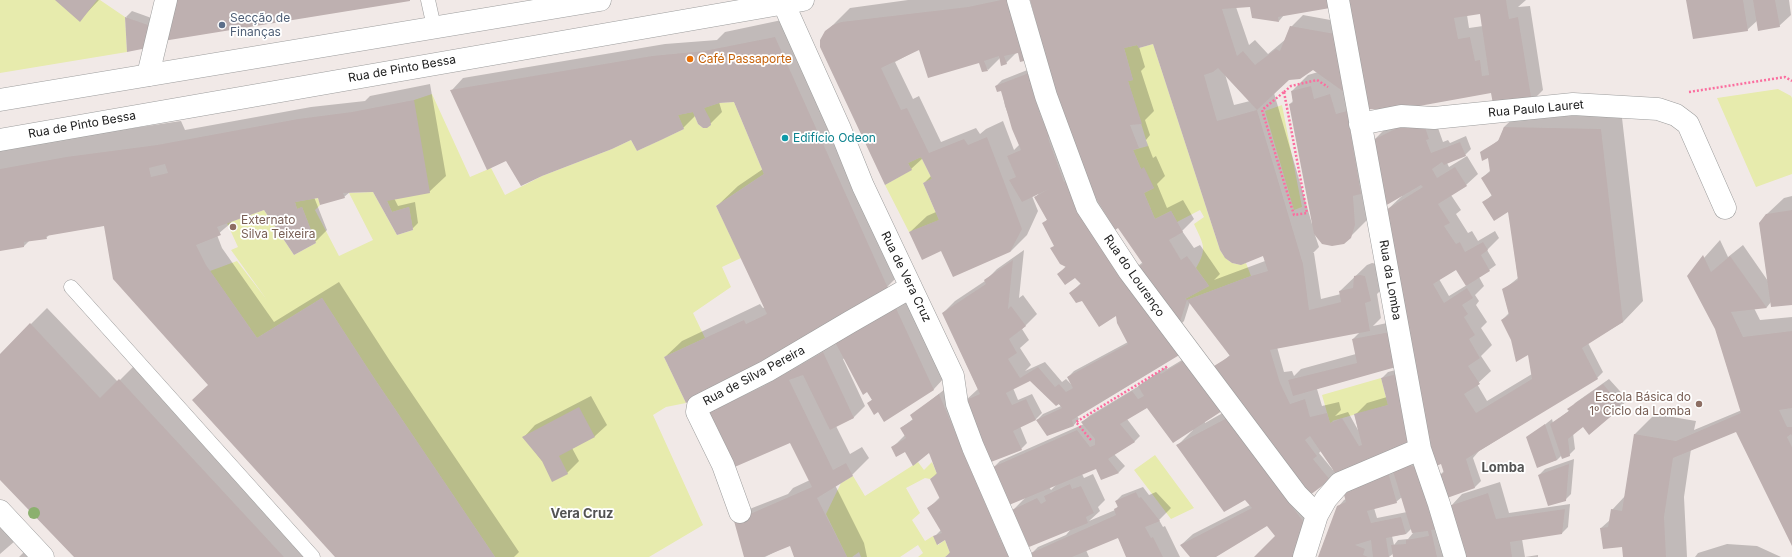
<!DOCTYPE html>
<meta charset="utf-8">
<style>
body{margin:0}
canvas{display:block;background:#f1e9e7}
</style>
<canvas width="1792" height="557"></canvas>
<script>
const c = document.querySelector('canvas').getContext('2d');
c.lineJoin = 'round';
function paint(path, color) { c.fillStyle = color; c.fill(path, 'evenodd'); }
function strokePath(path, color, width, dash) { c.strokeStyle = color; c.lineWidth = width; c.lineCap = dash ? 'butt' : 'round'; c.setLineDash(dash || []); c.stroke(path); }
function drawText(font, color, halo, rows, align = 'center') {
  c.font = font + ' Inter,sans-serif'; c.lineWidth = 3.5; c.setLineDash([]); c.textBaseline = 'middle'; c.strokeStyle = halo; c.fillStyle = color; for (const [text, x, y, turn = 0] of rows) {
    c.save(); c.translate(x, y); c.rotate((+turn || 0) * Math.PI / 180); c.textAlign = isNaN(turn) ? turn : align; if (halo) c.strokeText(text, 0, 0); c.fillText(text, 0, 0); c.restore();
  }
}
paint(new Path2D(`
 M0,0h100l25,17 2,35 -127,21z
 M1153,44l67,206c6,11 14,17 26,13l5,13 -64,24 -2,-1 24,-13 -13,-18c12,-20 7,-24 -2,-44l10,-7 -4,-7 -23,12 -6,-11 -16,8 -11,-26 10,-5 -13,-19 -8,-19 15,-4 -20,-65 5,-1 -9,-32 13,-3 2,3z
 M1778,89l13,7 1,2v76l-36,13 -39,-89z
 M432,94l38,83 21,-9 14,27 37,-19 70,-27 19,-9 6,11 47,-22 -6,-14 15,-3 5,12 5,4 8,-3 -7,-17 15,-5 15,-1 30,72 -48,32 25,52 -19,9 9,20 -38,26 12,25 -41,19 22,46 -20,4 -13,8 50,110 -54,32h-154l-121,-179 -52,-80 -65,40 -47,-67 27,-10 30,39 -36,-50 7,-3 -11,-24 37,-13 30,45 22,-12 -14,-36 -5,2 -2,-7 23,-4 2,7 -5,5 24,46 34,-16 -24,-47 24,-1 24,43 16,-5 -4,-23 -17,5 -5,-11 27,-101z
 M1282,105l20,102 -8,3 -29,-99z
 M921,157l11,22 -9,4 16,37 -30,12 -24,-47 26,-15 -3,-7z
 M1381,378l7,27 -56,16 1,1 -3,1 -8,-28z
 M1155,455l39,53 -23,11 -37,-49z
 M918,462l6,8 8,-8 5,12 -7,5 -5,-1 -19,10 14,25 -8,7 13,21 8,-5 5,9 7,-5 5,13 -5,4h-27l5,-4 -5,-8 -18,12h-39l-2,-5 -7,5h-5l-21,-43 15,-31 12,-7 12,20z`), '#e7ebad');
paint(new Path2D(`
 M57,0h42l-19,20z
 M908,0h117l-7,51 -12,12 -6,-5 -12,12 -8,-9 -61,-12 -24,13 18,37 6,-3 22,46 35,-14 4,6 6,-5 17,-8 11,29 6,-6 -15,-38 -3,-16 -6,-4 6,-6 33,-13 49,127 -53,-194h305l-52,15 -5,6 -28,-15 -15,1 13,38 6,-5 13,14 18,-15 5,-12 12,-12 44,8 24,185 -4,12 -17,17 -36,-5 5,15 -6,6h1l7,46 20,-5 -1,-3 27,-26 5,-2 5,1 6,24 -6,6 4,24 -8,8 28,-6 7,34 -91,35 5,17 17,-4 2,8 -6,6 13,-4 10,18 -3,-15 12,-12 20,-6 -5,-19 6,-6 15,-4 16,46 -109,80 8,26 -63,37 25,-23 -13,-9 -53,32h-22l-11,-12 12,-11 57,-29 -5,-7 -68,-52 16,-16 -40,-26 -26,15 13,17 -6,6 -20,12 11,12 -6,6 -17,7 -6,-12 -14,7 2,4 9,-4 12,26 -7,7 2,4 -11,10 26,-11 3,-4 -2,-5 6,-6 21,-8 6,8 7,-3 15,16 -12,12 4,7 2,-1 15,31h-53l-9,-20 -32,13 3,7h-55l-2,-4 6,-6 28,-12 5,-6 -58,-19 13,-13 -32,-30 6,-6 84,-37 -1,-2 6,-6 50,-30 27,-19 1,2 25,-15 13,69 37,-21 -26,-35 14,-12 -40,-53 -6,19 -6,6 8,20 -109,69 2,3 -5,6 -37,-5 6,-6 18,-8 -31,-27 -17,9 5,12 14,-6 10,19 -6,6 -16,7 7,17 -6,6 -56,-48 13,-12 -35,-76 12,-12 30,-20 12,-12 27,-19 -5,48 4,-3 14,19 -15,15 7,11 -9,8 11,17 -6,6 20,-9 17,20 4,-3 6,6 -4,-8 6,-6 54,-29 -11,-27 -46,-22 10,-10 -6,-6 -16,-3 7,-8 -22,-43 4,-4 -12,-22 4,-5 -8,4 6,15 -11,24 -17,17 -68,-2 -32,-18 17,-16 9,-4 -12,-29 7,-7 -8,-18 -12,11 -85,-137 24,-24zM1154,43l109,212 2,6 -51,19 6,-6 -20,-29 -6,3 -12,-17 12,-12 -11,-19 -16,8 -10,-24 8,-8 -9,-20 -3,2 -7,-18 4,-5 -5,-15 9,-9 -13,-40 4,-4 -6,-20zM1313,68l5,4 -10,3 -16,16 1,10 -3,3 24,120h-2l-38,-131 15,-14zM1225,74l25,27 -16,4zM1119,227l24,35 -5,4 -24,-36zM1361,331l-8,8 3,15 -55,15 -7,7 -2,-5 -8,1 -7,-25zM1321,451l13,18 -1,1 -14,-17zM1057,484l-6,6 -2,-3z
 M1349,0h177l-8,7 12,-1 13,84 -12,12 -39,-10zM1481,13l2,13 -14,2 -2,-13z
 M1687,0h102l2,15 -12,11 -21,-6 -11,10z
 M132,11l25,9 -5,21 -26,-24z
 M796,17l111,250 -20,20 -222,70 17,-16 78,-37 3,4 2,-1 -48,-101 21,-20 25,-17 -29,-68 -15,1 3,10 -12,12 -15,-8 -12,12 -177,31 -54,-69 11,-12 202,-34 52,-4 8,-8z
 M430,84l16,92 -17,16 -35,6 4,8 17,-4 3,21 -6,6 -15,5 -23,-43 -24,1 -6,5h-30l13,33 -12,12 -50,-34 -34,13 1,1 -15,13 5,13 52,74 65,-40 51,79 129,191 -5,5h-178l-127,-172 -101,-160 -58,9 -4,4 -16,2 -6,6 -24,4v-100l59,-11 122,-18 4,9 126,-23 54,-6 5,-5z
 M1525,107l96,2 22,192 -20,21 -35,21 15,29 -6,6 -118,73 -6,7 8,23 -6,6 -28,9 -7,-21 5,-5 -58,-260 15,-14 -28,-56 12,-12 23,-11 29,11 5,14 5,-2 2,3 16,-7 5,13 -6,6 -18,8 2,4 18,-11 11,18 -12,11 -15,10 10,15 -5,4 12,19 4,-2 6,10 17,-10 4,7 -12,12 9,15 -17,12 5,9 -9,9 4,6 -3,4 11,17 -6,6 11,17 -11,11 10,15 -14,13 10,17 45,-27 -3,-21 -17,-14 -10,-19 7,-7 -6,-23 15,-12 -9,-68 -25,-8 8,-7 -10,-17 9,-8 -2,-14 -7,-3 18,-14 4,-12zM1461,266l6,19 -18,11 -10,-17z
 M1792,196v108l-21,-2 -4,5 -13,1 6,12 32,-3v227l-56,-114 -45,19 -7,48 3,60h-63l-1,-11 -22,-18 9,-8 2,-10 13,-14 10,-62 20,-20 41,7 -2,9 48,-20 -26,-81 -28,-53 32,-36 8,17 15,-12 25,36 -1,-67 17,-16z
 M906,293l39,84 -11,12 -55,22 -11,-8 5,-4 -28,-41 -2,1 22,47 -12,12 -17,8 14,28 12,-7 7,11 -17,17 -17,10 29,58 3,14h-72l-4,-13 -26,13h-20l2,-47 41,-16 5,-6 17,-8 -20,-38 -86,-27z
 M47,308l71,74 19,-19 179,194h-240l-76,-79v-123z
 M1609,379l19,21 -39,34 -6,-8 -10,7 2,16 -6,6h-7l-5,5 -20,6 -9,-28 24,-19 1,4 17,-13 5,-7z
 M945,389l84,168h-83l5,-6 -5,-12 -12,-2 7,-7 -12,-22 11,-11 -9,-18 7,-7 -9,-20 -37,-4 13,-13 -4,-7 12,-9 -2,-3z
 M591,396l16,29 -12,11 -23,12 7,13 -12,12 -25,-12 -18,-24 11,-12z
 M1415,459l37,98h-58v-4l-5,4h-69l18,-50 6,-7zM1402,497l5,15 -30,6 -3,-10 22,-6zM1412,528l1,5 -5,6 -10,1 -4,5 -2,-9 14,-2z
 M1574,459l-3,35 -6,6 -26,-25 6,-6z
 M1500,482l9,31 61,-9 -2,23 -6,6 -40,6 3,18h-59l-15,-51 11,-12z
 M0,524l15,17 -15,13z
 M32,544l13,13h-26z
 M1727,544l30,2 24,11h-86l3,-4z
 M1538,555v2h-13z`), '#0003');
paint(new Path2D(`
 M55,0h42l-17,22z
 M174,0h236v1l-247,40z
 M1001,0h9l18,60 -8,2 -2,-9 -14,3 3,8 -6,2 -2,-10 -15,5 4,10 -6,1 -3,-9 -51,15 -9,-28 -38,18 20,42 6,-2 22,45 35,-14 4,6 19,-8 35,92 -12,23 -57,25 -12,-26 -19,9 -13,-28 30,-12 -16,-37 9,-4 -11,-22 -13,6 4,7 -27,15 -65,-138v-7l5,-9 8,-6 8,-3 127,-15z
 M1030,0h298l2,8 -52,9 1,5 -27,-4 -2,-11 -28,2 15,47 6,-5 12,14 21,-16 4,2 10,-25 45,8 9,58 -31,-22 -13,9 -11,1 -32,30 46,154 6,46 32,-8 -2,-11 14,-3 1,-12 6,-1 5,1 6,25 -6,2 5,28 -100,19 10,33 10,21 15,-5 5,18 17,-4 3,10 12,-5 17,28 3,-1 -8,-31 34,-9 -7,-27 16,-4 13,70 -70,36 -30,-44 -5,4 12,16 -4,3 17,21 -20,15 -96,-129 16,-10 -43,-56 64,-24 17,-5 -5,-15 -22,9 -9,-2 -7,-5 -5,-8 -67,-206 -14,4 -2,-3 -13,3 9,32 -5,1 14,43 -12,1 9,23 -6,2 8,19 3,-2 10,21 -10,5 11,26 16,-8 12,21 -14,8 12,20 6,-4 22,30 -24,13 2,1 -9,28 -45,-58 10,-6 -25,-36 -3,2 -35,-59 -18,-53zM1218,68l39,42 -40,11 -13,-46 9,-3z
 M1348,0h158l3,19 9,-2 14,86 -39,1 -2,-11 -94,17 -30,-1zM1480,14l9,61 -7,1 -2,-16 -5,1 -5,-24 -12,2 -4,-21z
 M1686,0h57l5,31 -55,8z
 M1753,0h22l5,27 -22,4z
 M125,17l26,9 -4,22 -20,4z
 M775,37l113,251 -104,63 -18,14 -80,38 -22,-46 80,-37 2,4 21,-10 -51,-108 48,-32 -30,-72 -15,1 -15,5 6,11 1,6 -4,3h-4l-5,-4 -5,-12 -15,3 6,14 -23,11 -24,11 -6,-11 -19,9 -70,27 -21,10 -15,-25 -19,9 -37,-80 202,-34 52,-5z
 M1029,73l12,44 9,20 -2,1 16,44 3,-1 114,173 -109,66 2,6 -27,10 -11,-16 26,-12 -3,-4 -3,2 -26,-25 -24,12 6,12 14,-6 10,21 -23,11 9,19 -31,12 -27,-61 16,-7 -38,-81 44,-29 -2,-4 29,-20 -5,49 3,-3 15,20 -17,13 8,14 -9,6 12,19 18,-11 17,20 4,-3 7,8 7,-4 -6,-11 61,-33 -11,-21 -1,-7 -17,11 -17,-26 -6,2 -7,-10 12,-9 -6,-6 -10,7 -8,-11 9,-7 -6,-3 -10,-16 4,-2 -12,-23 5,-3 -13,-23 15,-8 -27,13 -13,-22 7,-3 -9,-21 14,-6 -9,-21 -11,-38 -4,1 -2,-6z
 M1311,86l3,13 16,-5 6,20 11,-3 14,83 -8,2 2,29 -4,13 -7,6 -12,2 -10,-2 -8,-10 -25,-130 4,-1 -2,-12z
 M414,100l16,93 -43,8 5,11 17,-5 4,23 -16,5 -24,-43 -30,1 2,5 -25,7 -2,-7 -23,4 2,7 5,-2 14,36 -22,12 -30,-45 -47,17 4,8 -25,10 10,20 51,73 65,-40 52,80 121,179h-160l-143,-157 16,-15 -95,-106 -9,-53 -58,10 1,3 -23,3v5l-24,4v-82l66,-12 91,-12 141,-26 54,-7zM165,164l3,9 -17,4 -2,-9z
 M1425,127l4,12 -3,1 5,13 29,-11 6,14 -22,9 -2,-3 -10,7 5,9 18,-11 12,19 -29,18 12,19 -6,3 12,18 4,-2 5,10 18,-10 5,8 -7,5 9,16 -24,15 -10,-16 -23,14 11,19 23,-15 6,10 -11,7 6,9 -4,3 11,18 -6,4 11,19 -12,8 12,18 -16,10 12,19 56,-34 -4,-24 -12,7 -5,-22 -10,-20 8,-5 -7,-26 16,-9 -10,-68 -14,9 -12,-19 10,-6 -11,-18 9,-6 -2,-14 -6,3 -2,-9 18,-11 6,-14 97,2 22,193 -41,26 16,31 -132,80 9,29 -28,10 -8,-23 5,-2 -3,-9 -5,2 -8,-24 -42,-232 37,-23 -2,-2 -36,21 -12,-66 24,-12z
 M1792,210v95l-21,2 -12,-84 7,-9z
 M1703,255l8,17 19,-16 37,52 -36,4 12,25 49,-6v77l-13,2 8,17h5v9l-1,-2 -4,3 5,10v99l-56,-114 -63,26 -9,59 2,40h-43l-1,-10 -19,2 -3,-21 8,-1 3,-18 11,2 12,-77 42,7 65,-28 -26,-84 -28,-53z
 M894,304l40,86 -50,32 -6,-10 -4,3 -7,-12 5,-3 -5,-8 -4,3 -28,-53z
 M30,323l70,75 19,-19 165,178h-210l-74,-77v-126z
 M1390,332l6,35 -103,29 -5,-16 69,-17 -5,-24z
 M823,352l31,66 -24,12 -27,-55 -14,5 44,90 13,-7 7,13 -36,22 30,59h-53l-4,-11 -27,11h-19l-10,-36 78,-34 -22,-44 -60,26 -27,-54 59,-28z
 M1186,359l36,52 -49,32 -26,-35 -27,16 15,18 -27,17 11,14 -18,7 -5,-11 -87,36 -16,-38 84,-37 13,17 5,-2v-6l-14,-17 51,-31 6,8 6,-3 -6,-10 21,-14 2,2z
 M1603,384l19,23 -33,28 -6,-8 -15,12 2,17 -8,3 -12,-35 19,-13 -2,-2z
 M939,394l63,149 3,-2 7,16h-67l5,-4 -5,-13 -8,5 -4,-9 9,-3 -15,-25 13,-9 -10,-20 7,-5 -8,-21 -16,13 -8,-14 -9,5 -5,-10 15,-9 -6,-10 13,-8 -3,-5z
 M579,407l16,30 -36,19 9,18 -16,8 -10,-21 -20,-24z
 M1227,418l78,106 -9,33h-42l21,-21 -8,-10 -51,31h-26l-10,-12 72,-37 -7,-8 -21,12 -48,-67z
 M1545,424l12,36 -20,8 -11,-31z
 M1408,464l13,6 19,59 -9,1 6,27h-44l-2,-12 15,-1v-4l23,-4 -1,-5 -16,2 -19,-62z
 M1569,464l-3,37 -18,5 -10,-31z
 M1388,472l9,31 -30,8 4,12 30,-6 5,17 -20,4 3,19h-16l-2,-17 -16,5 10,4 -2,6 5,2h-50l19,-51 9,-4 -3,-11z
 M1070,484l2,5 9,-3 13,27 -8,4 2,6 -59,24 -17,-37 25,-12 4,6 5,-3 -2,-5z
 M1136,492l3,6 2,-1 19,24 -15,6 6,11 2,-1 10,20h-37l-8,-19 -46,19h-39l-2,-4 85,-38 -2,-6 4,-2 -3,-6z
 M1488,493l8,26 69,-10 -3,25 -52,8 2,15h-47l-16,-51z`), '#beb0b0');
const service = new Path2D(`
 M428,0l6,27
 M71,287l242,270`);
const minor = new Path2D(`
 M782,0l58,129 23,57 90,190 4,28 16,43 48,110
 M1018,0l28,96 41,111 42,64 168,224 20,20
 M1338,0l82,449 19,55 16,53
 M148,75l18,-75
 M1360,124l41,-8 33,2 139,-14 85,5 18,6 12,9 37,84
 M740,512l-17,-47 -26,-53 1,-6 69,-35 83,-49 61,-35
 M1304,557l13,-42 9,-16 14,-16 80,-34`);
const tertiary = new Path2D(`
 M0,100l600,-100
 M0,140l803,-140
 M0,511l43,46`);
strokePath(service, '#9d9d9d', 15);
strokePath(minor, '#9d9d9d', 23);
strokePath(tertiary, '#9d9d9d', 23);
strokePath(new Path2D(`
 M1284,92l23,121 -13,2 -32,-105z
 M1284,92l7,-6 26,-6 11,7
 M1689,92l96,-15 7,4
 M1091,440l-15,-18 92,-56`), '#fb6e9f', 2.5, [2, 2]);
strokePath(service, '#fff', 14);
strokePath(minor, '#fff', 22);
strokePath(tertiary, '#fff', 22);
c.fillStyle = '#8bb06e';
for (const [x, y] of [
 [34,513]
]) { c.beginPath(); c.arc(x, y, 6, 0, 2 * Math.PI); c.fill(); }
for (const [x, y, r, color] of [
 [222,25,4,"#5c6f8a"],
 [690,59,4,"#e8710a"],
 [785,138,4,"#0f9aa8"],
 [233,227,4,"#8d6e63"],
 [1699,404,4,"#8d6e63"]
]) { const dot = new Path2D(); dot.arc(x, y, r, 0, 2 * Math.PI); c.fillStyle = color; c.fill(dot); strokePath(dot, '#fff', 1.5); }
drawText('12px', '#4e5e75', '#fff', [
 ["Secção de",230,18],
 ["Finanças",230,32]
], 'left');
drawText('12px', '#c56008', '#fff', [
 ["Café Passaporte",698,59]
], 'left');
drawText('12px', '#202020', '#fff', [
 ["Rua de Pinto Bessa",402,69,-10],
 ["Rua Paulo Lauret",1536,109,-5],
 ["Rua de Pinto Bessa",82,125,-10],
 ["Rua do Lourenço",1134,276,55],
 ["Rua de Vera Cruz",906,277,64],
 ["Rua da Lomba",1390,280,80],
 ["Rua de Silva Pereira",754,376,-28]
]);
drawText('12px', '#0d838f', '#fff', [
 ["Edifício Odeon",793,138]
], 'left');
drawText('12px', '#785e54', '#fff', [
 ["Externato",241,220],
 ["Silva Teixeira",241,234],
 ["Escola Básica do",1691,397,"right"],
 ["1º Ciclo da Lomba",1691,411,"right"]
], 'left');
drawText('bold 13px', '#535353', '#fff', [
 ["Lomba",1503,468],
 ["Vera Cruz",582,514]
]);
</script>
